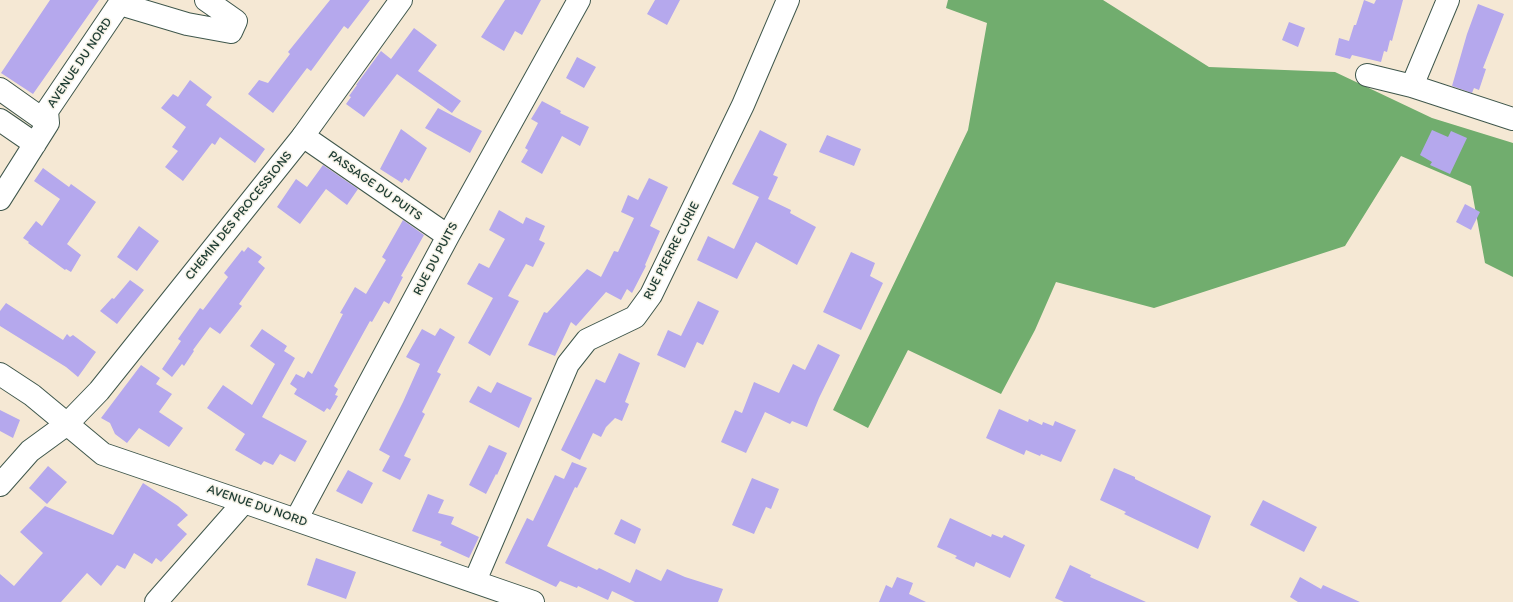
<!DOCTYPE html>
<style>
body{margin:0}
canvas{display:block;background:#f5e8d4}
</style>
<canvas width="1513" height="602"></canvas>
<script>
const c = document.querySelector('canvas').getContext('2d');
c.lineJoin = 'round';
function paint(path, color) { c.fillStyle = color; c.fill(path, 'evenodd'); }
function strokePath(path, color, width, dash) { c.strokeStyle = color; c.lineWidth = width; c.lineCap = dash ? 'butt' : 'round'; c.setLineDash(dash || []); c.stroke(path); }
function drawText(font, color, halo, rows, align = 'center') {
  c.font = font + ' Itim,sans-serif'; c.lineWidth = 3; c.setLineDash([]); c.textBaseline = 'middle'; c.strokeStyle = halo; c.fillStyle = color; for (const [text, x, y, turn = 0] of rows) {
    c.save(); c.translate(x, y); c.rotate((+turn || 0) * Math.PI / 180); c.textAlign = isNaN(turn) ? turn : align; if (halo) c.strokeText(text, 0, 0); c.fillText(text, 0, 0); c.restore();
  }
}
paint(new Path2D(`
 M948,0h155l106,67 126,5 97,46 81,25v134l-28,-14 -14,-77 -70,-30 -56,90 -191,62 -98,-26 -21,48 -34,64 -93,-44 -40,78 -35,-18 135,-280 19,-107 -41,-15z`), '#71ad6e');
paint(new Path2D(`
 M50,0h49l-66,94 -32,-21z
 M330,0h40l-22,29 -4,-3 -33,45 -4,-3 -34,45 -25,-19 11,-14 9,3 22,-29 -2,-2z
 M505,0h36l-19,35 -7,-4 -11,20 -23,-14z
 M655,0h25l-13,25 -20,-11z
 M1364,0l10,4 2,-4h27l-11,41 -2,-1 -3,12 -3,-1 -3,11 -29,-7 -2,4 -15,-4 4,-17 10,3 5,-16h2z
 M1478,4l26,10 -21,54 3,1 -7,21 -5,-2 -2,5 -20,-7 15,-52z
 M1289,22l16,6 -7,19 -16,-7z
 M414,28l23,17 -19,26 43,30 -9,12 -55,-39 -33,43 -18,-13 5,-7 -2,-1 8,-11h-1l25,-34 10,8z
 M577,57l19,10 -12,21 -18,-10z
 M190,80l22,17 -6,8 59,44 -10,14 -35,-26 -5,8 -3,-2 -29,38 -18,-14 13,-16 -6,-4 14,-20 -25,-19 12,-14 5,3z
 M542,101l19,10 -1,2 29,14 -9,19 -18,-10 -20,38 -21,-12 7,-12 -3,-2 13,-25 -7,-4z
 M438,108l44,23 -12,22 -45,-25z
 M401,129l26,19 -18,33 -4,-3 -3,5 -22,-14z
 M760,130l27,14 -14,31 5,2 -10,22 23,11 -1,3 26,14 -19,38 -41,-23 -19,37 -40,-19 11,-24 26,13 25,-52 -27,-13z
 M1432,130l16,7 3,-6 16,7 -17,36 -20,-9 2,-3 -12,-7z
 M827,135l34,14 -7,17 -35,-14z
 M323,165l35,24 -11,16 -21,-16 -26,35 -23,-17 19,-28 11,8z
 M43,168l26,19 2,-3 25,18 -29,42 14,11 -10,17 -5,-3 -1,1 -37,-27 1,-1 -6,-4 13,-17 6,5 18,-27 -26,-18z
 M649,178l19,9 -18,39 10,5 -15,34 1,1 -14,27 -5,-4 -6,11 -15,-8 -30,34 -5,-4 -16,34 -27,-11 16,-33 3,1 40,-44 14,8 13,-26 4,1 16,-34 -13,-6 7,-17 10,5z
 M1465,204l15,8 -9,18 -15,-8z
 M499,210l24,14 3,-7 19,9 -6,14 6,3 -12,24 -7,-3 -18,32 11,5 -29,55 -22,-13 25,-45 -26,-14 12,-21 10,5 16,-29 -16,-9z
 M403,220l21,15 -23,41 2,1 -14,27 -5,-3 -12,21 -2,-1 -36,65 4,3 -3,6 3,1 -8,14 -3,-2 -3,4 -30,-18 3,-5 -7,-5 6,-10 8,4 4,-7 4,3 31,-60 -3,-1 15,-26 11,7 20,-34 -4,-3z
 M139,226l20,15 -22,30 -20,-14z
 M248,247l14,10 -4,5 7,6 -26,36 3,2 -22,28 -10,-7 -17,23 1,1 -10,15 -2,-2 -10,13 -10,-8 19,-28 -3,-2 22,-31 3,2 25,-33 -4,-4 18,-23 2,2z
 M851,252l24,11 -5,13 13,7 -22,47 -38,-18z
 M130,280l14,10 -27,34 -17,-13 12,-13 2,1z
 M698,301l21,10 -16,34 -6,-3 -12,26 -28,-13 11,-25 13,6z
 M6,303l57,37 4,-6 3,3 3,-2 23,17 -18,25 -12,-10 -66,-41v-15z
 M440,328l15,9 -18,35 4,2 -19,38 3,2 -21,42 7,3 -11,21 -18,-9 8,-15 -11,-6 24,-48 17,-38 -14,-7 16,-28 13,7z
 M262,329l25,17 -3,5 11,7 -33,59 45,24 -12,21 -15,-8 -7,11 -9,-4 -3,4 -26,-15 10,-16 -38,-26 16,-23 29,20 23,-41 -25,-18z
 M818,344l22,11 -21,43 -12,29 -15,-6 -2,3 -25,-12 -19,41 -25,-11 14,-32 7,3 12,-31 25,11 14,-29 12,6z
 M619,353l21,10 -15,39 4,2 -7,17 -7,-3 -9,9 -5,10 -8,-4 -13,27 -19,-10 35,-71 9,4z
 M141,365l19,13 -4,6 16,10 -13,18 24,16 -14,19 -30,-19 -12,15 -12,-9 -5,-11 -9,-5z
 M497,382l35,16 -13,30 -50,-26 9,-16 13,7z
 M999,409l29,13 1,-3 13,6 1,-3 10,4 2,-5 21,9 -15,32 -20,-8 -1,2 -14,-6 -2,5 -38,-17z
 M0,410l20,10 -7,18 -13,-7z
 M489,445l18,8 -10,22 -1,-1 -10,20 -17,-9z
 M572,462l15,6 -10,20 -2,-1 -28,59 50,24 2,-2 31,15 6,-14 25,12 6,-12 18,8 38,12 -5,13h-83l-23,-11 -4,9 -30,-14 -1,2 -17,-7 -4,6 -51,-24 22,-45 6,3 22,-46 9,4z
 M48,466l19,16 -20,22 -18,-16z
 M1114,468l21,9v2l76,37 -13,33 -74,-35 2,-2 -26,-12z
 M348,470l25,13 -11,21 -26,-13z
 M752,478l27,11 -8,20 -5,-2 -12,27 -22,-9z
 M143,483l35,23 10,9 -11,10 10,9 -26,28 -5,-4 -4,6 -18,-11 -9,16 -8,-4 -16,21 -14,-13 -26,29h-61v-28l14,12 29,-33 -23,-21 25,-26 68,29z
 M428,494l16,6 -6,13 16,4 -3,7 28,13 -10,21 -29,-13 2,-3 -30,-11z
 M1263,500l54,27 -13,25 -54,-27z
 M950,518l41,19 1,-3 10,4 2,-3 21,10 -15,33 -34,-16 -2,5 -19,-9 2,-2 -20,-9z
 M621,519l20,10 -6,15 -21,-10z
 M316,558l40,14 -10,27 -39,-14z
 M1070,565l21,10 -1,2 56,25h-82l-9,-4z
 M897,577l16,6 -4,11 17,8h-47l7,-17 6,3z
 M1300,577l21,12 2,-4 37,17h-62l-8,-5z`), '#b5a8ed');
const street = new Path2D(`
 M120,4l67,20 44,8 5,-11 -30,-21
 M1367,75l45,11 101,33
 M1412,86l36,-86
 M0,89l48,34
 M0,120l35,24
 M303,136l145,100
 M0,199l48,-76 -1,-12 75,-111
 M0,374l32,21 35,29
 M244,502l289,100
 M296,520l152,-284 131,-236
 M475,581l93,-217 19,-24 48,-23 16,-22 92,-190 45,-105`);
const secondary = new Path2D(`
 M67,424l36,30 141,48 -88,100
 M0,485l30,-34 37,-27 32,-33 204,-255 98,-136`);
strokePath(street, '#3f574c', 24);
strokePath(secondary, '#3f574c', 24);
strokePath(street, '#fff', 22);
strokePath(secondary, '#fff', 22);
drawText('13px', '#1f3d34', '#f7f3e8', [
 ["AVENUE DU NORD",80,63,-56],
 ["PASSAGE DU PUITS",375,186,35],
 ["CHEMIN DES PROCESSIONS",239,216,-51],
 ["RUE PIERRE CURIE",672,251,-63],
 ["RUE DU PUITS",436,259,-62],
 ["AVENUE DU NORD",257,506,19]
]);
</script>
